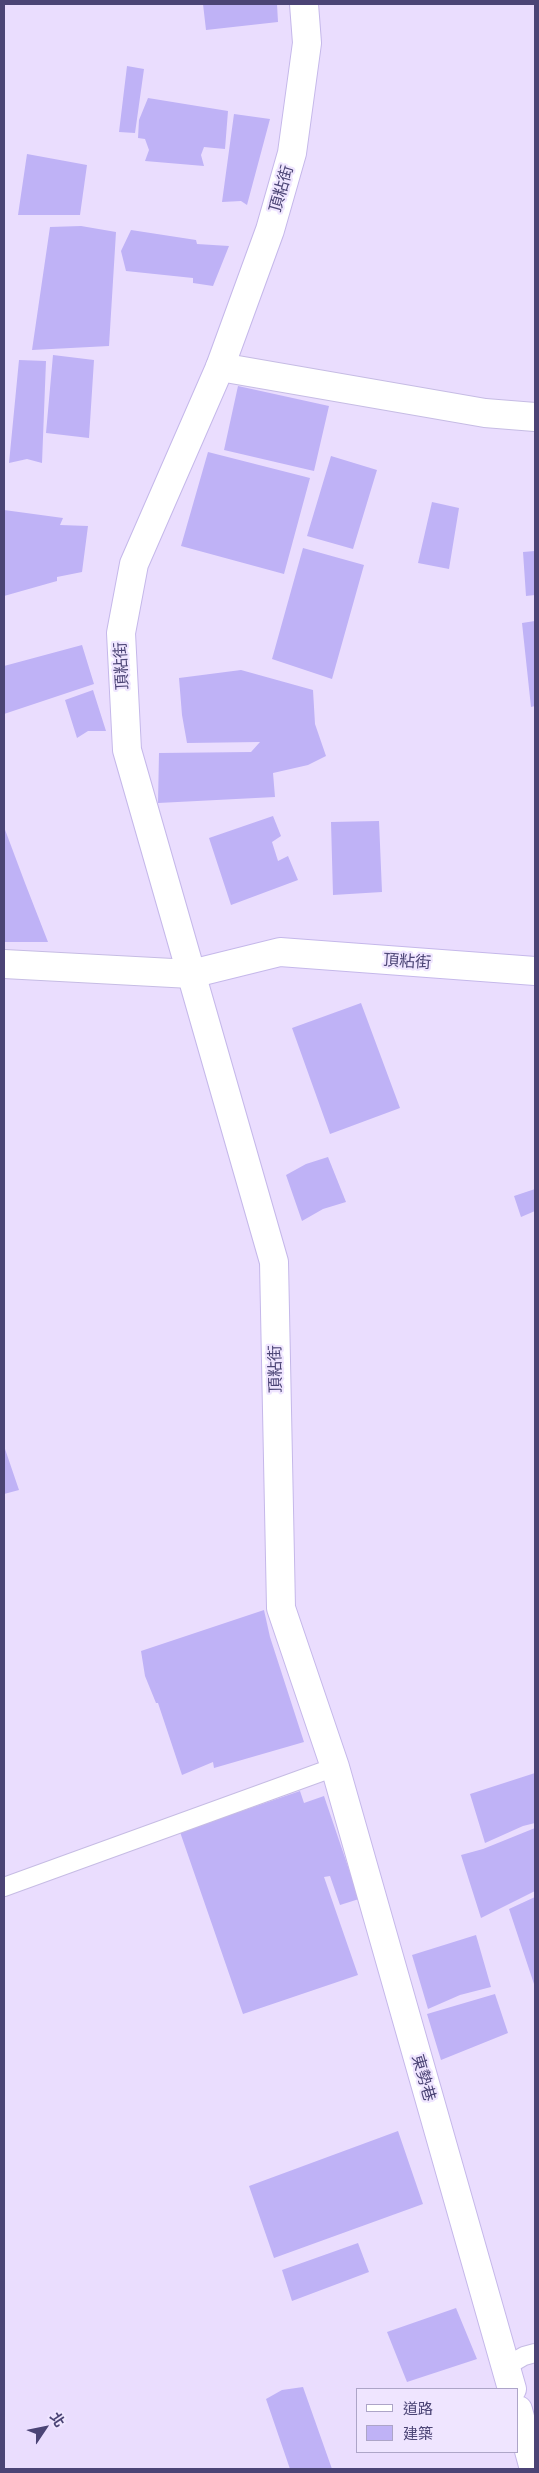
<!DOCTYPE html>
<meta charset="utf-8">
<style>
body{margin:0}
#map{position:relative;width:539px;height:2473px;overflow:hidden;background:#eaddfe;font-family:"Noto Sans","Noto Sans TC",sans-serif}
canvas{display:block}
.frame{position:absolute;inset:0;border:5px solid #4b4475;pointer-events:none}
.legend{position:absolute;left:356px;top:2388px;width:162px;height:65px;box-sizing:border-box;background:#efe5ff;border:1px solid #ada5c8;margin:0;padding:6px 9px;list-style:none;font-size:15px;color:#4b4475}
.legend li{display:flex;align-items:center;gap:10px;height:25px}
.legend b{width:25px;border:1px solid #ada5c8}
.north{position:absolute;left:20px;top:2403px;width:50px;height:50px;-webkit-text-stroke:4px #efe5ff;paint-order:stroke;rotate:56deg;font-size:14px;font-weight:700;line-height:20px;text-align:center;color:#4b4475}
.north::after{content:'';display:block;margin:auto;width:18px;height:22px;background:#4b4475;clip-path:polygon(50% 0,100% 100%,50% 72%,0 100%)}
</style>
<div id="map">
<canvas width="539" height="2473"></canvas>
<div class="frame"></div>
<ul class="legend">
<li><b style="height:6px;background:#fff"></b>道路</li>
<li><b style="height:14px;background:#bfb2f6"></b>建築</li>
</ul>
<div class="north">北</div>
</div>
<script>
const c = document.querySelector('canvas').getContext('2d');
c.lineJoin = 'round';
function paint(path, color) { c.fillStyle = color; c.fill(path, 'evenodd'); }
function strokePath(path, color, width, dash) { c.strokeStyle = color; c.lineWidth = width; c.lineCap = dash ? 'butt' : 'round'; c.setLineDash(dash || []); c.stroke(path); }
function drawText(font, color, halo, rows, align = 'center') {
  c.font = font + ' "Noto Sans","Noto Sans TC",sans-serif'; c.lineWidth = 4.5; c.setLineDash([]); c.textBaseline = 'middle'; c.strokeStyle = halo; c.fillStyle = color; for (const [text, x, y, turn = 0] of rows) {
    c.save(); c.translate(x, y); c.rotate((+turn || 0) * Math.PI / 180); c.textAlign = isNaN(turn) ? turn : align; if (halo) c.strokeText(text, 0, 0); c.fillText(text, 0, 0); c.restore();
  }
}
paint(new Path2D(`
 M203,4h74l1,18 -72,8z
 M127,66l17,3 -9,64 -16,-1z
 M148,98l80,13 -3,38 -21,-2 -3,8 3,11 -59,-5 4,-11 -4,-11 -7,-1 1,-18z
 M234,114l36,5 -23,86 -6,-4 -19,1z
 M27,154l60,11 -7,50h-62z
 M81,226l35,6 -7,114 -77,4 18,-123z
 M131,230l65,10 1,4 32,2 -16,40 -20,-3v-5l-67,-7 -5,-20z
 M53,355l41,5 -5,78 -43,-5z
 M19,360l27,1 -4,102 -15,-4 -18,4z
 M238,386l91,20 -15,65 -90,-21z
 M208,452l102,26 -26,96 -103,-28z
 M331,456l46,14 -24,79 -46,-13z
 M432,502l27,6 -10,61 -31,-6z
 M4,510l59,8 -3,7 28,1 -6,46 -25,5v4l-53,15z
 M303,548l61,17 -32,114 -60,-20z
 M535,551v44l-9,1 -3,-44z
 M535,621v85l-4,1 -9,-84z
 M82,645l12,39 -90,30v-48z
 M241,670l72,20 2,34 11,32 -18,9 -35,8 2,24 -117,6 1,-50 92,-1 9,-10 -73,1 -5,-28 -3,-37z
 M93,690l13,41h-18l-11,7 -12,-38z
 M273,816l8,20 -9,6 6,19 10,-5 10,24 -67,25 -22,-67z
 M379,821l3,71 -49,3 -2,-73z
 M4,827l21,56 23,59h-44z
 M361,1003l39,105 -70,26 -38,-106z
 M328,1157l18,45 -23,7 -21,12 -16,-46 20,-11z
 M535,1189v22l-14,6 -7,-21z
 M4,1446l15,44 -15,4z
 M264,1610l6,27 34,105 -90,26 -1,-6 -31,13 -24,-72h-2l-11,-27 -4,-25z
 M535,1773v50l-12,3 -38,17 -15,-49z
 M300,1791l4,12 20,-7 35,103 -19,6 -10,-29 -6,1 34,98 -115,39 -63,-182z
 M535,1828v63l-54,27 -20,-63 22,-6z
 M535,1897v90l-26,-78z
 M476,1935l15,52 -31,8 -32,14 -16,-54z
 M495,1994l13,39 -67,27 -14,-46z
 M398,2131l25,73 -149,54 -25,-72z
 M358,2243l11,29 -77,29 -10,-31z
 M456,2308l21,51 -70,23 -20,-50z
 M303,2387l29,82h-42l-24,-70 16,-9z`), '#bfb2f6');
const lane = new Path2D(`
 M4,1887l331,-120
 M505,2367l19,-11 11,-3`);
const street = new Path2D(`
 M220,367l265,46 50,4
 M4,964l187,10`);
const secondary = new Path2D(`
 M304,4l3,39 -15,110 -22,77 -50,137 -86,197 -13,69 6,117 147,512 7,346 54,159 177,622
 M191,974l89,-22 255,19
 M518,2410l16,59`);
strokePath(lane, '#c6bce4', 20);
strokePath(street, '#c6bce4', 30);
strokePath(secondary, '#c5b8ea', 30);
strokePath(lane, '#fff', 18);
strokePath(street, '#fff', 28);
strokePath(secondary, '#fff', 28);
drawText('16px', '#4b4475', '#efe5ff', [
 ["頂粘街",282,189,-74],
 ["頂粘街",122,666,-93],
 ["頂粘街",407,962,4],
 ["頂粘街",276,1369,-91],
 ["東勢巷",423,2078,74]
]);
</script>
